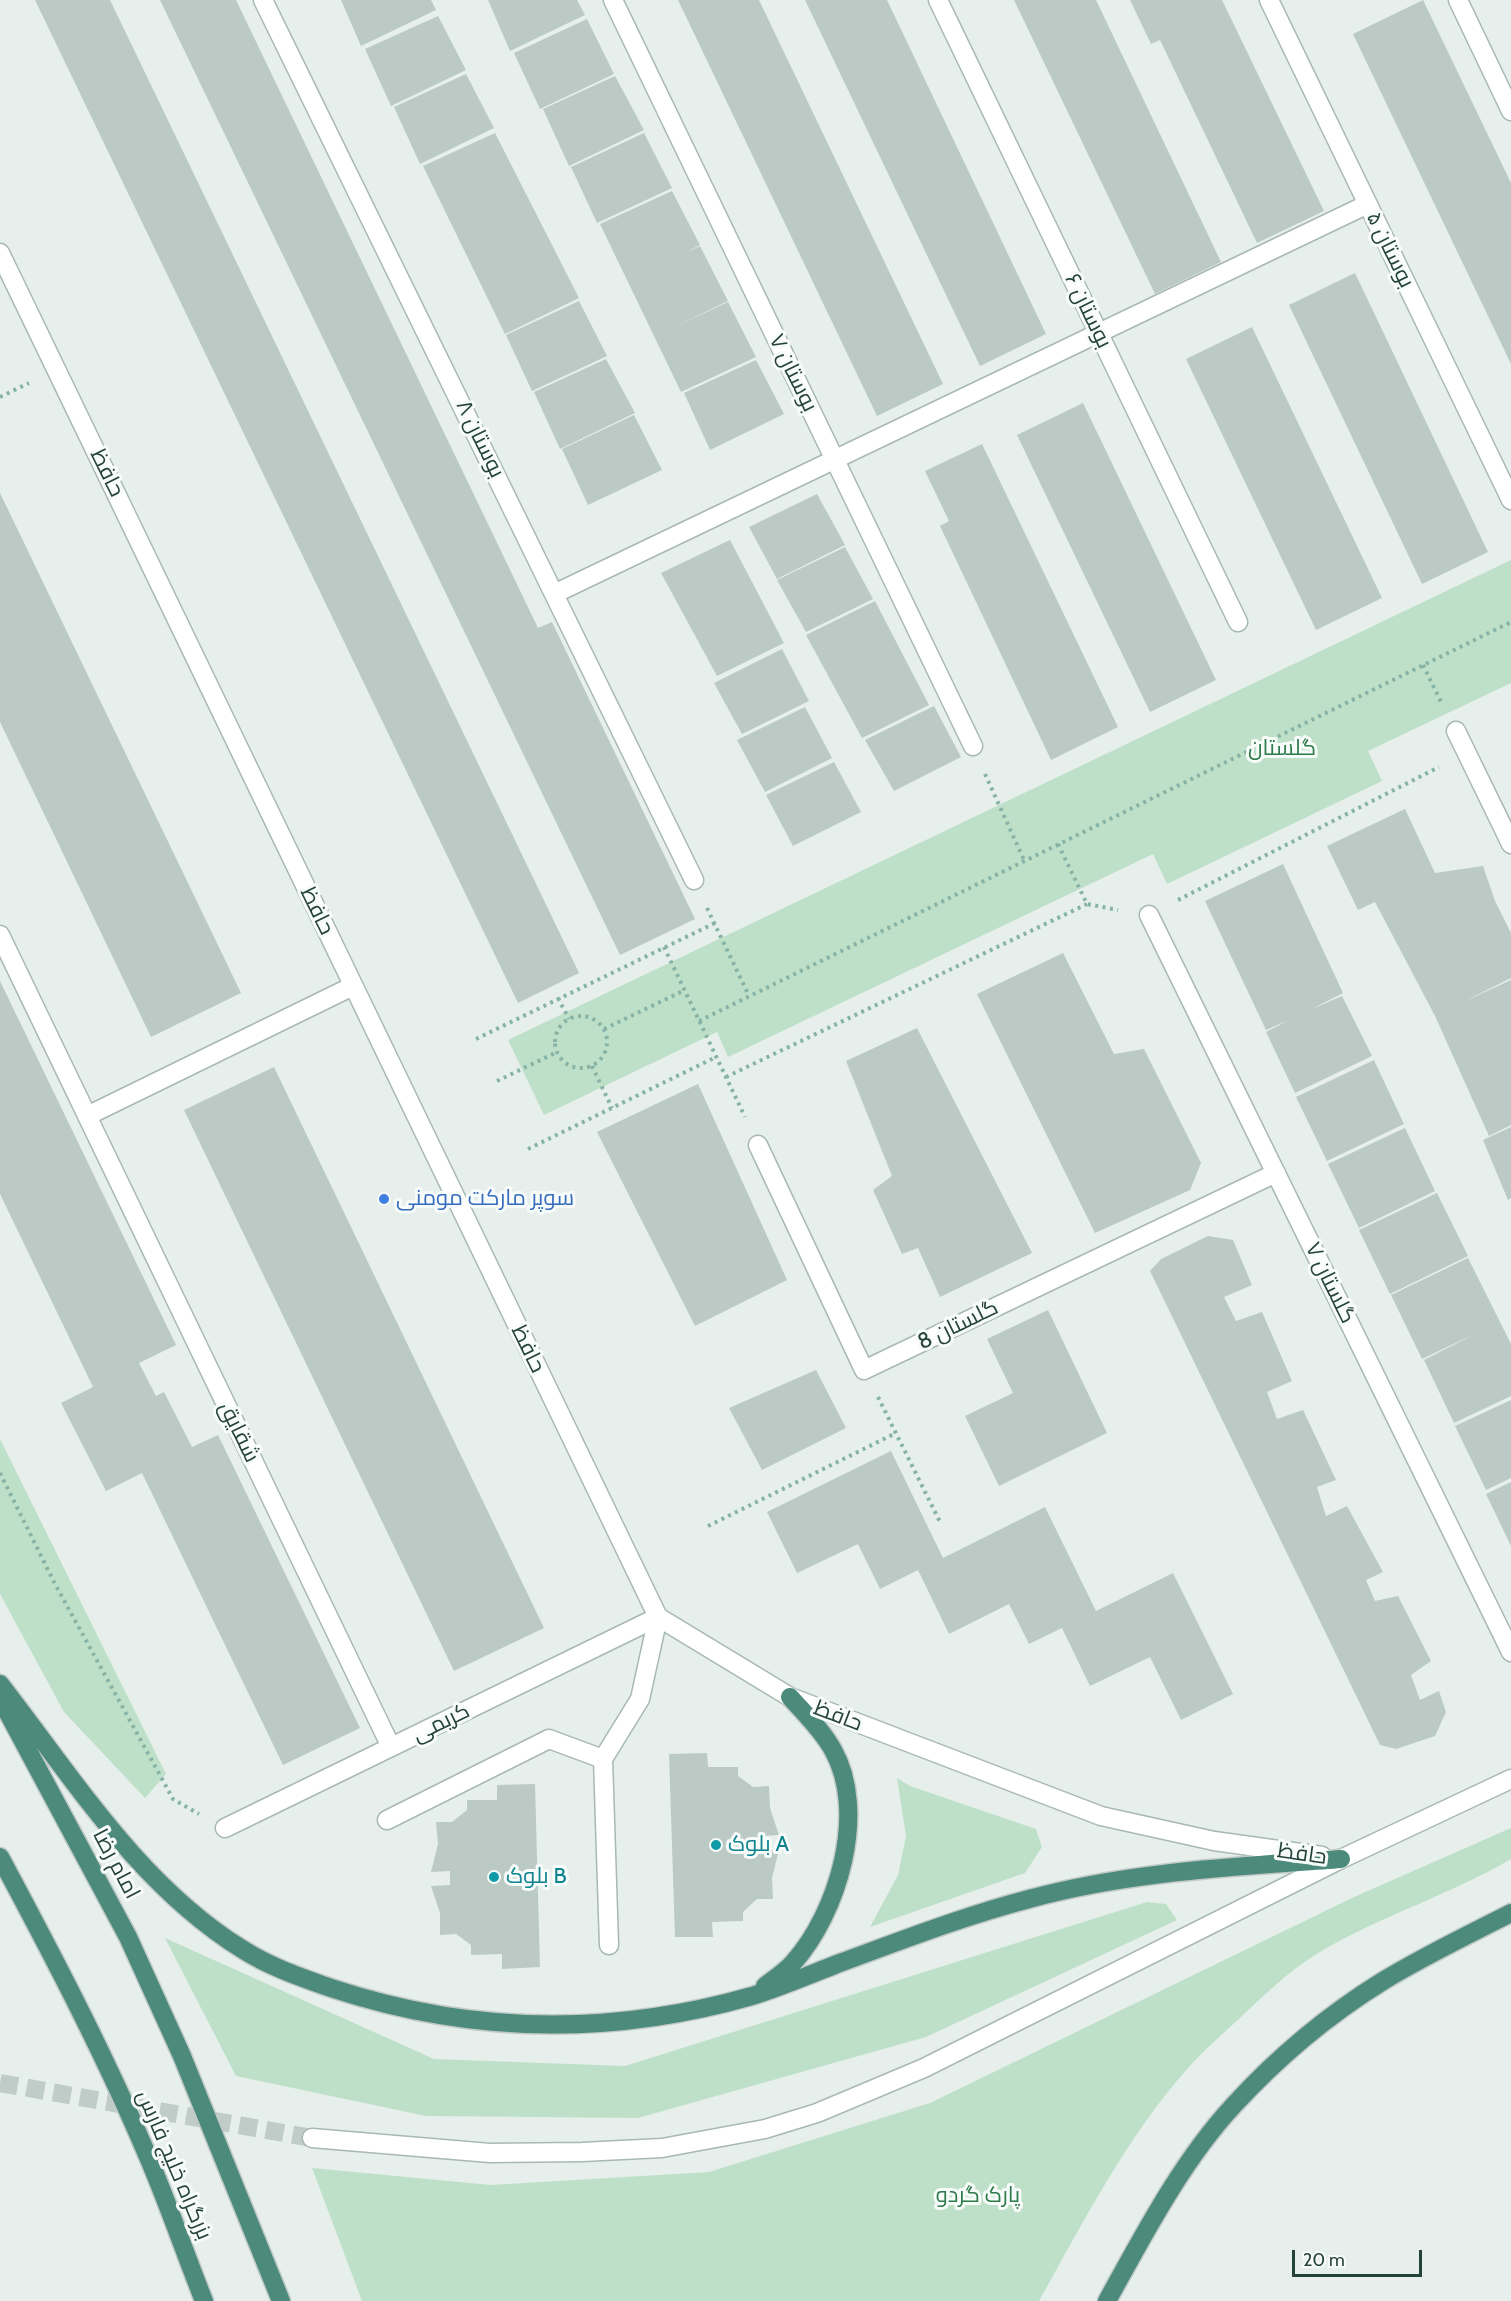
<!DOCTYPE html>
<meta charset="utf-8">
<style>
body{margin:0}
#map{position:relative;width:1511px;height:2301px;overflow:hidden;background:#e6efeb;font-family:Cabin,sans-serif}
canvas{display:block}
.scale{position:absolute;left:1292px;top:2250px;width:130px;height:27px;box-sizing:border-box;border:3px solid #24423a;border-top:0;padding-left:8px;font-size:18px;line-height:21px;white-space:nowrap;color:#24423a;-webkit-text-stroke:4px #f7fbf9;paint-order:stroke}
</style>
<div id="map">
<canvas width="1511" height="2301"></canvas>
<div class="scale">20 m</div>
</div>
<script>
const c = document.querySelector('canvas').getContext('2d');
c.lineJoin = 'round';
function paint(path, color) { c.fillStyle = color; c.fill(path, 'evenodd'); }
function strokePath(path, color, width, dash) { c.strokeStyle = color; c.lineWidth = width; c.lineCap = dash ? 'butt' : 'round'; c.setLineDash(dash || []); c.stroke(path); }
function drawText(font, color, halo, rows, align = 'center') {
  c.font = font + ' Cabin,Cairo,sans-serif'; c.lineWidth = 6; c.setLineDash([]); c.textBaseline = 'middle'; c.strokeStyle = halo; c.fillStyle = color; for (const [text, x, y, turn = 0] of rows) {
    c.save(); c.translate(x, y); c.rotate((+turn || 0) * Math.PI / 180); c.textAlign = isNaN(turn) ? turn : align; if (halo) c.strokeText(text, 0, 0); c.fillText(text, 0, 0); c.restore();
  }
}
paint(new Path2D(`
 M1511,560v123l-143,68 14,30 -215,103 -14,-30 -425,203 -11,-25 -173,83 -36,-75z
 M0,1439l166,335 -21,24 -81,-86 -64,-118z
 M897,1778l13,8 126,43 6,18 -17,26 -155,54 28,-52 8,-39z
 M1511,1828v31c-63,37 -134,58 -196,96 -27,17 -51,40 -74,62 -17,16 -36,32 -52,50 -62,69 -105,154 -150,234h-677l-50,-133 179,17 218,-13 221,-69 424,-206z
 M1147,1902l19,2 11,16 -251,117 -288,81 -212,-2 -190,-40 -71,-138 269,121 191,7z`), '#bfe0c8');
paint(new Path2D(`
 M35,0h75l469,973 -61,30z
 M160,0h76l302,628 14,-6 143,297 -75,36z
 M341,0h90l5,10 -75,36z
 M488,0h89l8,15 -75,36z
 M678,0h81l184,384 -66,32z
 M805,0h82l159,334 -66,32z
 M1014,0h82l125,262 -66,32z
 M1130,0h92l102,211 -67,32 -97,-203 -9,4z
 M1423,0l88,183v181l-158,-330z
 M438,16l28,54 -75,36 -26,-57z
 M587,19l27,55 -74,35 -26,-56z
 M466,74l28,54 -74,36 -26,-57z
 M615,76l29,54 -75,36 -26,-57z
 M495,133l84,165 -74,36 -82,-168z
 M644,133l28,55 -75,35 -26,-56z
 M672,191l28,54 -15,8 15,-7 28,55 -58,28 58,-27 28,55 -75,35 -81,-168z
 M1355,273l133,279 -66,32 -133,-279z
 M579,301l28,55 -75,35 -26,-56z
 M1252,327l130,271 -66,32 -130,-271z
 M606,359l29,54 -75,36 -26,-57z
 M756,360l28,54 -74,36 -26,-57z
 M1083,403l133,277 -66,32 -133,-277z
 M634,415l28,55 -74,35 -26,-56z
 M982,444l136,283 -67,33 -111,-234 9,-5 -24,-50z
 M0,493l241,500 -90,44 -151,-315z
 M817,494l28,51 -68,34 -28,-52z
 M730,540l54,103 -67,33 -56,-103z
 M845,547l28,52 -67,33 -29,-52z
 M875,601l54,104 -67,33 -56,-103z
 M782,649l27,52 -67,33 -28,-51z
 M934,706l27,51 -67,34 -29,-51z
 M805,707l27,51 -67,34 -28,-52z
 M834,762l27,50 -68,34 -27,-51z
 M1405,809l30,64 48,-7 12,35 16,32v45l-48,24 48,-22v145l-22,11 -54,-120 -60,-114 -17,8 -31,-64z
 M1283,864l60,129 -33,17 32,-14 30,60 -77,37 -29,-61 23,-12 -23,10 -61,-129z
 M1063,953l51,101 30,-5 57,114 -11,27 -95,43 -118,-239z
 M0,981l176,364 -37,18 17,33 8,-4 28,55 26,-12 142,293 -77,37 -141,-292 -36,18 -45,-88 32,-16 -93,-193z
 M917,1028l115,225 -92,44 -22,-49 -16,6 -29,-64 19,-14 -46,-115z
 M1374,1060l30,64 -77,37 -31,-64z
 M274,1067l270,561 -90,43 -270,-561z
 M698,1084l89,196 -92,46 -98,-194z
 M1511,1127v71l-3,2 -25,-60z
 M1405,1128l30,63 -76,37 -31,-64z
 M1437,1193l31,63 -78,38 -31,-64z
 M1208,1236l25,4 19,45 -28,12 12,24 26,-9 30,69 -25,11 10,27 26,-9 33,70 -19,7 9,29 21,-10 36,66 -17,8 9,21 23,-5 33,65 -20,14 9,25 19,-9 7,21 -11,24 -39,13 -16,-4 -230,-474 11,-12z
 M1468,1258l43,86v52l-57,27 -30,-63 55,-28 -57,27 -31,-64z
 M1048,1310l59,123 -108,53 -34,-70 48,-23 -26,-54z
 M816,1370l30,58 -84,42 -33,-62z
 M1511,1400v78l-25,12 -31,-64z
 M891,1451l52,107 102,-51 51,104 77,-38 60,121 -52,26 -31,-63 -60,29 -28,-58 -33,16 -20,-40 -60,30 -31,-64 -38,19 -22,-45 -61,29 -30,-61z
 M1511,1482v64l-25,-52z
 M707,1753l1,14h30v9l15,11 16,-1 1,22 9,27 -20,1 1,7v7h19l-7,28 1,21h-16l-14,13v9l-31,1 1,15h-38l-6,-183z
 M535,1784l5,183 -38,2v-15l-31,1v-10l-15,-11 -16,1v-22l-9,-27 19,-1v-14l-19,1 7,-28 -2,-22h16l15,-12v-10h30v-15z`), '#bbcac4');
strokePath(new Path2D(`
 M0,2083l312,55`), '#bfccc8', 18, [18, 9]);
const service = new Path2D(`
 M387,1820l162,-81 54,20
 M609,1945l-6,-186 37,-60 18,-82`);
const minor = new Path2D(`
 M263,0l431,880
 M613,0l360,746
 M938,0l300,622
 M1269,0l242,500
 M1458,0l53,111
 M556,593l812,-389
 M1456,731l55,113
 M1149,915l362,737
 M0,935l391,812
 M87,1116l266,-130
 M758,1145l106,225 412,-197
 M225,1828l433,-211`);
const tertiary = new Path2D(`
 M0,253l658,1364 132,80 311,119 113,25 108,15
 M312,2138l178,15 92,-1 80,-4 103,-19 52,-16 107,-45 417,-209 170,-80`);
const trunk = new Path2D(`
 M0,1684c73,94 139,201 242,265 28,18 58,28 89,39 139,46 281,48 421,8 29,-9 57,-21 85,-32 63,-23 127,-48 192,-65 102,-28 208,-32 312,-40
 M1,1700l127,237 54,119 99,245
 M0,1857c54,101 107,202 151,307 19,45 35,92 53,137
 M765,1986c9,-7 20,-14 28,-23 45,-50 75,-151 40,-213 -11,-20 -28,-36 -43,-53
 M1107,2301c36,-65 75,-140 126,-195 43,-47 95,-91 150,-125 41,-25 85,-46 128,-68`);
strokePath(service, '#a8b8b2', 21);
strokePath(minor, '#a8b8b2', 21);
strokePath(tertiary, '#a8b8b2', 21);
strokePath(trunk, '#c2cac8', 21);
strokePath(new Path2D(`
 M0,397l29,-14
 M1423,665l19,39
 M985,774l39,86
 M1058,844l29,60 31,6
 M1178,900l261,-133
 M707,908l42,88
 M664,947l81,170
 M558,998l11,21
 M555 1042a26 26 0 1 1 52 0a26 26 0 1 1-52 0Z
 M699,1021l812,-399
 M604,1029l81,-39
 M476,1039l239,-116
 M592,1066l20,42
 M726,1077l361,-173
 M497,1081l60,-29
 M528,1149l188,-92
 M878,1397l62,125
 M0,1473l55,111 118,215 26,15
 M708,1526l188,-93`), '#86b3a5', 4, [3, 4.5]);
strokePath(service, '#fff', 18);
strokePath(minor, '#fff', 18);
strokePath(tertiary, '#fff', 18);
strokePath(trunk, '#4c8a7c', 18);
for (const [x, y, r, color] of [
 [384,1199,6,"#3f7fe0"],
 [716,1845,6,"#0f9aa8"],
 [494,1877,6,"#0f9aa8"]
]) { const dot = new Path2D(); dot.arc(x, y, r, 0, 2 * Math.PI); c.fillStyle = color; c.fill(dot); strokePath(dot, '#f7fbf9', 2); }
drawText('22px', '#24423a', '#f7fbf9', [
 ["بوستان ۵",1390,250,64],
 ["بوستان ۶",1088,311,64],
 ["بوستان ۷",793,373,64],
 ["بوستان ۸",480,439,64],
 ["حافظ",107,473,64],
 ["حافظ",317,911,64],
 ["گلستان ۷",1330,1283,64],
 ["گلستان 8",958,1325,-26],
 ["حافظ",528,1349,64],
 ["شقایق",239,1432,64],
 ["حافظ",838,1716,21],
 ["کریمی",441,1723,-26],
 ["حافظ",1302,1854,8],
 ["امام رضا",116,1864,62],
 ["بزرگراه خلیج فارس",174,2165,67]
]);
drawText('22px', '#2d7a4b', '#f7fbf9', [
 ["گلستان",1282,749],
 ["پارک گردو",978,2196]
]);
drawText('22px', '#366cbe', '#f7fbf9', [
 ["سوپر مارکت مومنی",396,1199]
], 'left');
drawText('22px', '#0d838f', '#f7fbf9', [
 ["بلوک A",728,1845],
 ["بلوک B",506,1877]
], 'left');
</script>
